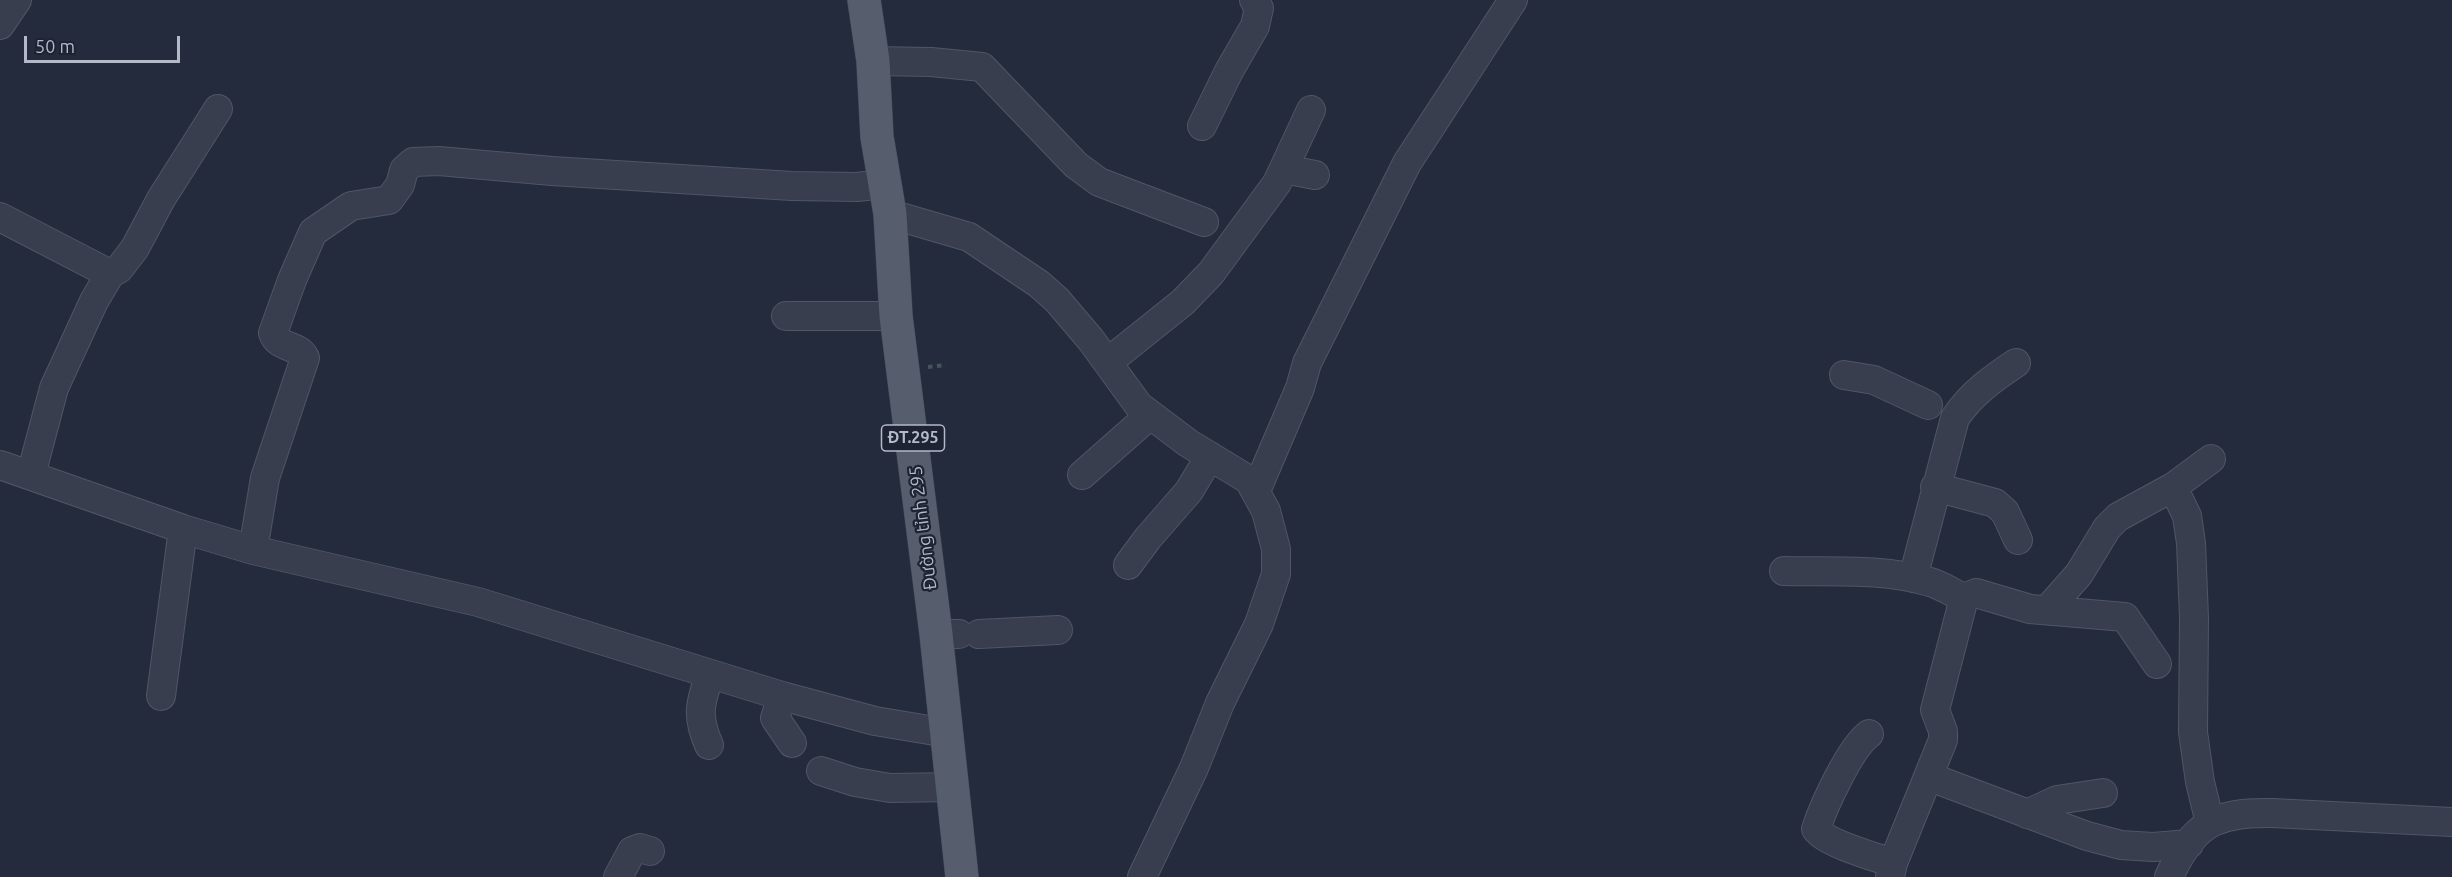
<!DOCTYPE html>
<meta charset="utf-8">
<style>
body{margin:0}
#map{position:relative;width:2452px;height:877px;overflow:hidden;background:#242b3d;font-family:Ubuntu,sans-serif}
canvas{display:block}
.scale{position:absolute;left:24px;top:36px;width:156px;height:27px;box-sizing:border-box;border:3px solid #b4b9c8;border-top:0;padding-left:8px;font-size:18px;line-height:21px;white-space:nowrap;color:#b4b9c8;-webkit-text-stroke:4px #1d2332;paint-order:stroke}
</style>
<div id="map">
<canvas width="2452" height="877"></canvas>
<div class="scale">50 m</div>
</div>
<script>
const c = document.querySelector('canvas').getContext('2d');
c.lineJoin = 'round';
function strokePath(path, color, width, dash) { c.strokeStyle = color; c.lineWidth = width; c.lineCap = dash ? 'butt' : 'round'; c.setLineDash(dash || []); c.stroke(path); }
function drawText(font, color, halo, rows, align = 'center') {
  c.font = font + ' Ubuntu,sans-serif'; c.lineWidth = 4.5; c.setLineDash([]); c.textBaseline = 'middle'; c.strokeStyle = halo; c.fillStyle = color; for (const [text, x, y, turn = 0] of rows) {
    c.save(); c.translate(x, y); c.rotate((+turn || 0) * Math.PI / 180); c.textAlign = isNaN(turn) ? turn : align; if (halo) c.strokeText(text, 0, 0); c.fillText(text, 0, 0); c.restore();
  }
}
const minor = new Path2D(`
 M0,25l17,-25
 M873,61l58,1 51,5 94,98 23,17 105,40
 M1202,126l27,-55 26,-45 4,-18 -5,-8
 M1284,169l31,6
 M890,214l79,23 70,47 18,16 34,40 48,66 49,37 61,37 17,31 10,38v25l-17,50 -39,79 -26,65 -52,109
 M0,217l110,57
 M786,316h110
 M1108,362l75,-60 28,-29 66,-90 34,-73
 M1844,375l30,5 54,25
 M0,465l183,64 70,21 225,52 304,94 93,25 72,12
 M31,475l23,-87 40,-87 16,-27 9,-5 16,-21 26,-49 57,-90
 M1082,475l68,-60
 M1935,487l60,16 10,9 13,28
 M2173,487l14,29 4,27 3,75 -1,114 7,50 10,41
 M1256,491l44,-103 7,-25 100,-200 106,-163
 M253,550l12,-72 40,-120c-6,-14 -27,-9 -32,-25l19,-53 21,-48 38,-26 38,-6 11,-15 4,-15 9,-8 26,-1 113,10 240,15 65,1 27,-3
 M1128,565l20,-27 41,-47 21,-35
 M1784,571c47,1 100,-3 146,11 11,3 23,11 34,16
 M1913,578l42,-160c16,-24 37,-39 61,-55
 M2048,609l31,-35 28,-46 11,-11 55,-30 38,-28
 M936,634h23
 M979,634l79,-4
 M161,696l22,-167
 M782,696l-7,22 17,25
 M1869,734c-19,14 -45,71 -53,95 9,14 59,28 77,34
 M709,745c-13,-29 -9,-42 1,-71
 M821,771l34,11 35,6 63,-1
 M1930,777l157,59 34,9 32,2 36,-3
 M2027,814l30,-14 46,-7
 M618,877l14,-26 8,-3 10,3
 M1890,877l3,-14 50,-123v-9l-8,-21 29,-112 12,-5 54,16 95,8 32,47
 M2169,877c24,-53 46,-65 103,-64l180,9`);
const major = new Path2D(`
 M864,0l9,61 4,76 13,77 6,102 40,318 26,243`);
strokePath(minor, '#505665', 30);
strokePath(major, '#414756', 34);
strokePath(new Path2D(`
 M928,367l18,-2`), '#44555b', 4, [4.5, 4.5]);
strokePath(minor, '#383e4d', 28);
strokePath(major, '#565d6d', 33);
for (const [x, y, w] of [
 [913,438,63]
]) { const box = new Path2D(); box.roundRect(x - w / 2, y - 13, w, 26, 4.5); c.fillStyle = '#1d2332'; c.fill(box); strokePath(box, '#b4b9c8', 1.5); }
drawText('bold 16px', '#b4b9c8', null, [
 ["ĐT.295",913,438]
]);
drawText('18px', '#b4b9c8', '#1d2332', [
 ["Đường tỉnh 295",923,528,-97]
]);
</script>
